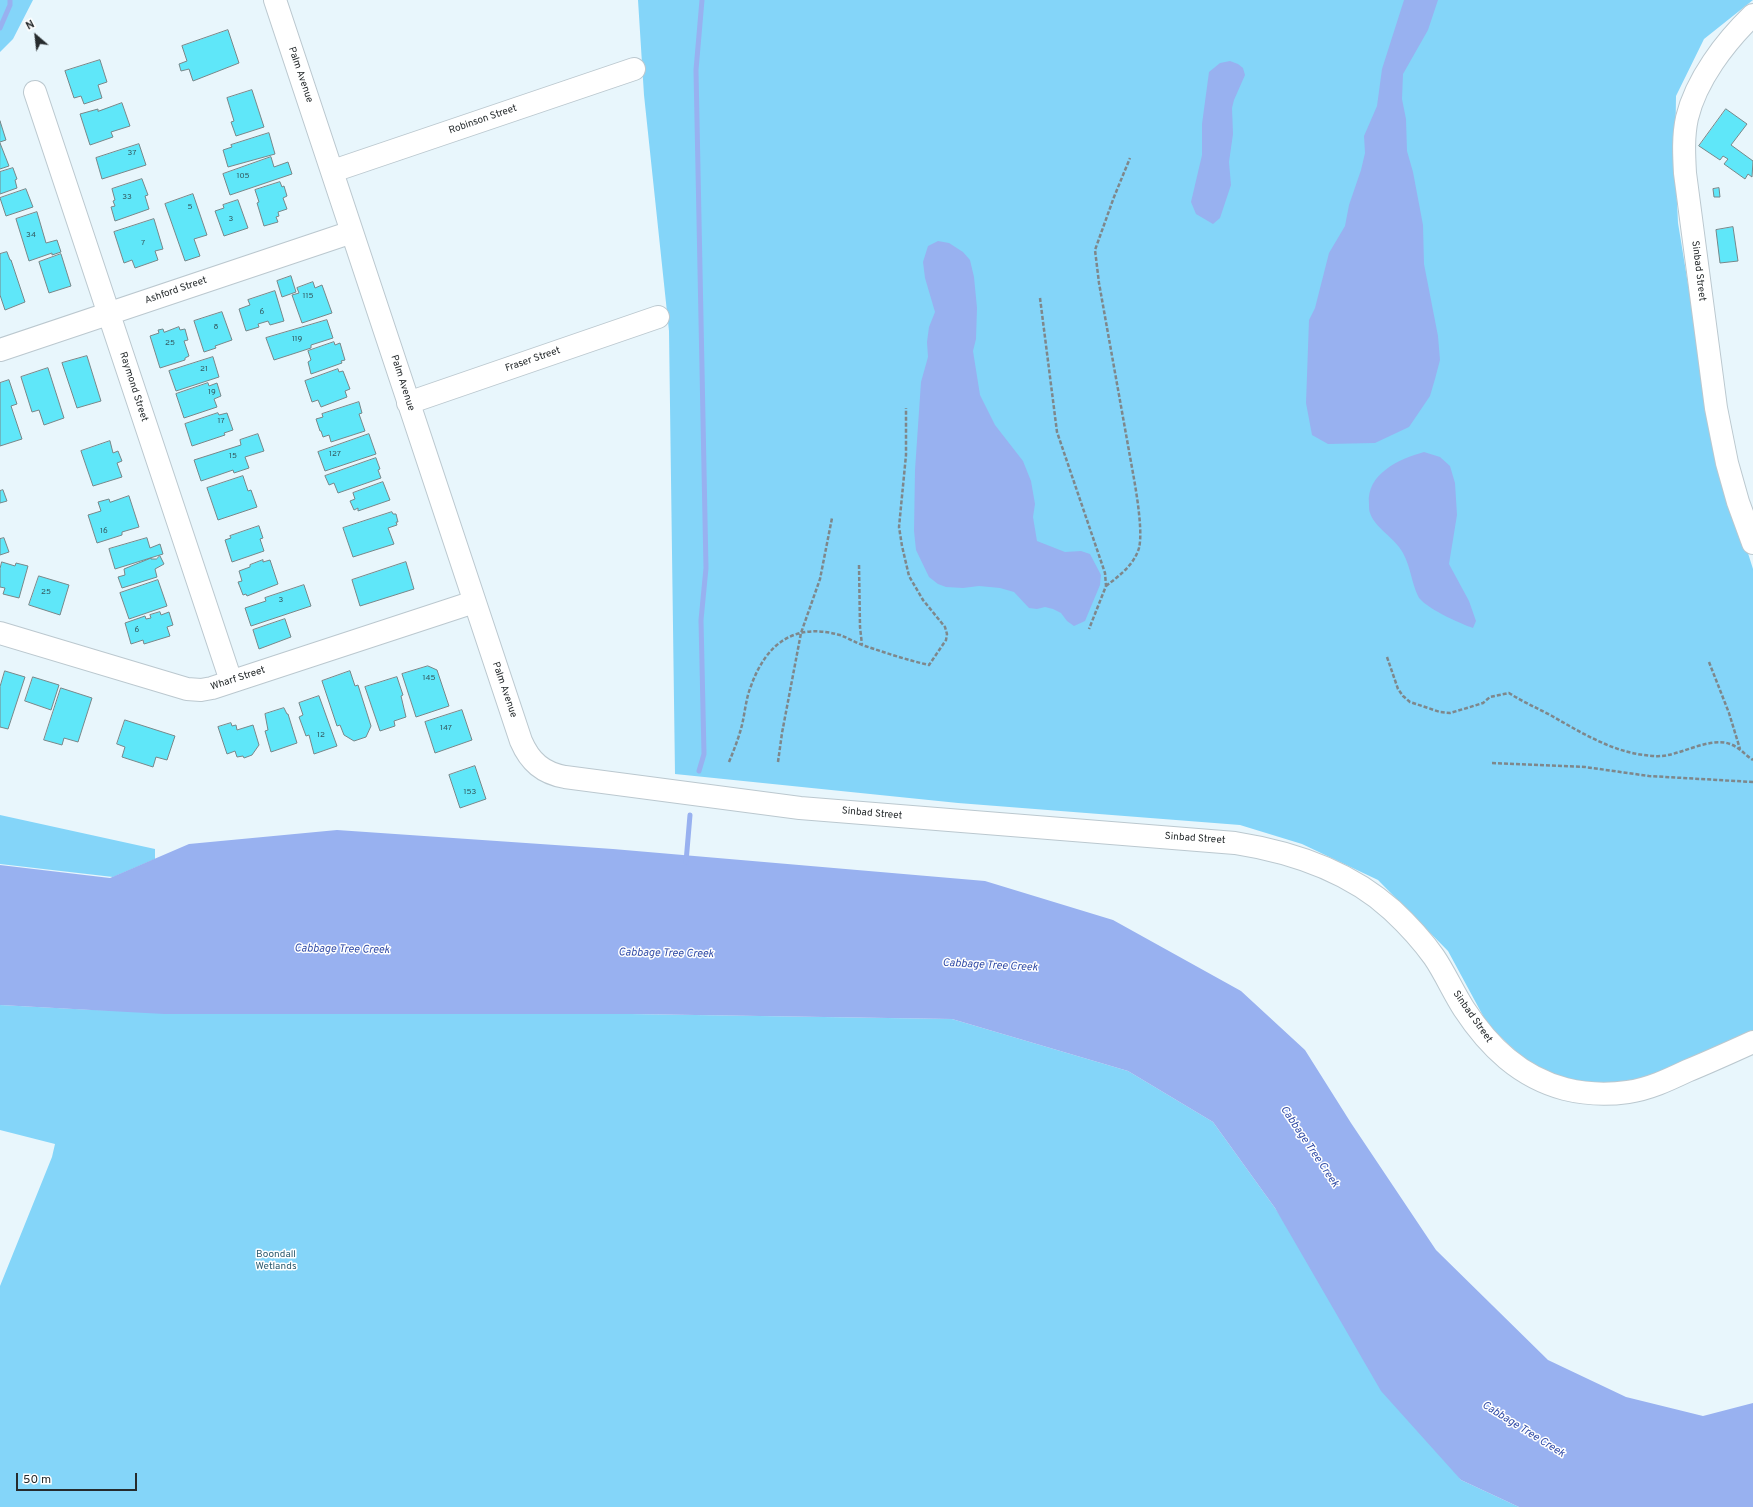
<!DOCTYPE html>
<style>
body{margin:0}
#map{position:relative;width:1753px;height:1507px;overflow:hidden;background:#e8f6fc;font-family:Overpass,sans-serif}
canvas{display:block}
.north{position:absolute;left:16px;top:16px;width:40px;height:40px;-webkit-text-stroke:3px #fff;paint-order:stroke;rotate:332deg;font-size:11px;font-weight:700;line-height:16px;text-align:center;color:#262b2d}
.north::after{content:'';display:block;margin:auto;width:14px;height:18px;background:#262b2d;clip-path:polygon(50% 0,100% 100%,50% 72%,0 100%)}
.scale{position:absolute;left:16px;top:1473px;width:121px;height:18px;box-sizing:border-box;border:2px solid #262b2d;border-top:0;padding-left:5px;font-size:12px;line-height:14px;white-space:nowrap;color:#262b2d;-webkit-text-stroke:3px #fff;paint-order:stroke}
</style>
<div id="map">
<canvas width="1753" height="1507"></canvas>
<div class="north">N</div>
<div class="scale">50 m</div>
</div>
<script>
const c = document.querySelector('canvas').getContext('2d');
c.lineJoin = 'round';
function paint(path, color) { c.fillStyle = color; c.fill(path, 'evenodd'); }
function strokePath(path, color, width, dash) { c.strokeStyle = color; c.lineWidth = width; c.lineCap = dash ? 'butt' : 'round'; c.setLineDash(dash || []); c.stroke(path); }
function drawText(font, color, halo, rows, align = 'center') {
  c.font = font + ' Overpass,sans-serif'; c.lineWidth = 3; c.setLineDash([]); c.textBaseline = 'middle'; c.strokeStyle = halo; c.fillStyle = color; for (const [text, x, y, turn = 0] of rows) {
    c.save(); c.translate(x, y); c.rotate((+turn || 0) * Math.PI / 180); c.textAlign = isNaN(turn) ? turn : align; if (halo) c.strokeText(text, 0, 0); c.fillText(text, 0, 0); c.restore();
  }
}
paint(new Path2D(`
 M0,0h33l-20,39 -13,13z
 M638,0h1115l-49,39 -28,57 -1,65 3,62 37,226 38,120v464l-66,29 -48,17 -30,5 -38,-3 -34,-10 -49,-46 -40,-74 -70,-71 -76,-36 -62,-19 -282,-22 -283,-29 -6,-443 -25,-236z
 M0,815l155,34v10l-42,18 -113,-13z
 M0,1005l94,5 357,4h180l321,5 176,52 85,51 62,86 186,272 58,27h-1519v-221l52,-129 3,-13 -55,-14z`), '#84d5f9');
paint(new Path2D(`
 M1404,0h34l-10,30 -25,44 -1,25 4,20 1,32 6,21 10,53 1,39 14,72 2,24 -5,19 -5,17 -21,31 -34,16 -47,1 -16,-9 -6,-32 3,-83 6,-12 14,-55 16,-27 4,-21 12,-35 4,-17 -1,-17 13,-30 5,-37z
 M1230,61l8,3 5,4 2,7 -11,25 -2,8 1,26 -4,28 2,23 -11,33 -7,6 -17,-10 -5,-12 11,-47v-31l7,-52 11,-9z
 M938,241l11,2 14,9 7,8 4,17 3,31 -1,31 -3,12 7,44 15,30 28,36 8,20 4,23 -2,13 4,24 28,11 16,-1 9,3 11,21 -1,10 -15,36 -11,5 -7,-5 -6,-8 -8,-4 -8,-2 -8,2 -8,-1 -15,-16 -14,-4 -21,-2 -16,2 -17,-1 -8,-3 -9,-7 -13,-27 -2,-19 1,-61 6,-88 7,-25 -1,-15 2,-15 6,-15 -10,-34 -2,-16 5,-16z
 M1424,452l16,5 10,9 5,17 2,32 -8,49 20,37 7,20 -3,7c-12,-4 -50,-21 -55,-32 -7,-15 -7,-28 -15,-43 -8,-15 -28,-25 -33,-40 -1,-2 -1,-6 -1,-9 -3,-30 30,-45 55,-52z
 M337,830l276,19 372,32 128,39 128,71 64,59 46,73 85,127 112,110 78,37 77,19 50,-13v104h-234l-58,-27 -80,-89 -106,-183 -62,-86 -85,-51 -176,-52 -321,-5h-467l-164,-9v-140l110,13 79,-34z`), '#98b1f0');
strokePath(new Path2D(`
 M0,28l10,-23v-5
 M699,771l5,-17 -3,-134 5,-52 -10,-498 6,-70
 M686,862l4,-47`), '#98b1f0', 5);
const building = new Path2D(`
 M228,30l11,33 -46,18 -4,-12 -8,2 -2,-7 8,-3 -5,-15z
 M100,60l7,22 -9,3 4,13 -18,6 -3,-8 -7,2 -9,-27z
 M252,90l12,37 -28,9 -5,-14 3,-1 -7,-23z
 M122,103l8,23 -19,6 2,5 -23,8 -10,-31 18,-5v2z
 M1726,109l21,15 -16,21 22,16 -1,16 -4,-3 -3,5 -21,-15 4,-5 -5,-3 -3,4 -21,-14z
 M0,121l6,19 -6,2z
 M269,133l6,21 -47,13 -5,-17 9,-3 -1,-2z
 M0,143l9,23 -9,3z
 M139,144l7,21 -44,14 -6,-21z
 M271,157l3,10 14,-5 4,12 -62,21 -7,-21z
 M13,168l4,11 -2,1 2,8 -17,6v-22z
 M142,179l6,16 -3,1 4,13 -34,12 -4,-14 4,-1 -2,-5 2,-1 -3,-11z
 M280,182l2,5 2,-1 3,10 -4,2 4,11 -9,3 1,4 -3,1 2,5 -14,4 -7,-23 2,-1 -4,-12z
 M1719,188l1,9h-6l-1,-8z
 M26,189l7,18 -27,9 -6,-18z
 M193,194l14,41 -13,4 6,17 -15,5 -20,-57z
 M238,200l10,28 -24,8 -9,-25 9,-3 -1,-3z
 M37,212l9,31 11,-3 4,12 -9,3v-2l-23,8 -13,-42z
 M154,219l9,30 -8,2 3,9 -23,8 -3,-8 -8,3 -10,-31z
 M1733,227l5,34 -18,2 -4,-33z
 M7,252l3,8h1l14,42 -20,8 -5,-15v-41z
 M61,254l10,32 -22,7 -10,-31z
 M291,276l5,16 -14,5 -5,-16z
 M313,282l2,6 7,-3 10,28 -30,10 -10,-28 7,-2 -2,-5z
 M275,291l9,30 -14,4 -2,-4 -10,3 1,3 -13,4 -7,-22 11,-4 -2,-5z
 M222,312l10,28 -17,6 1,2 -12,4 -10,-31z
 M327,320l6,18 -22,7v3l-37,12 -8,-22z
 M179,327l1,3 5,-1 3,11 -4,1 5,15 -4,2v2l-25,8 -10,-32 9,-3 -1,-3 5,-1 1,3z
 M334,342l1,3 5,-2 5,17 -4,1 1,2 -31,11 -3,-12 3,-2 -3,-9z
 M87,356l14,45 -24,7 -15,-45z
 M213,357l6,20 -43,14 -7,-20z
 M48,368l16,50 -20,7 -5,-15 -7,2 -11,-35z
 M338,369l1,3 4,-1 7,18 -5,2 2,6 -26,10 -3,-7 -6,2 -7,-21z
 M9,380l8,24 -6,2 11,33 -22,7v-63z
 M208,383l1,3 8,-3 4,13 -7,3 3,8 -33,11 -8,-24z
 M359,402l3,11 -3,1 6,17 -34,11 -2,-7 -6,2 -2,-6h-1l-4,-12 7,-2 -1,-3z
 M218,413l1,2 8,-2 6,17 -9,3 1,2 -33,11 -7,-22z
 M258,434l6,17 -19,6 4,11 -15,5 -1,-3 -32,11 -7,-21 47,-15 -1,-5z
 M369,434l7,20 -51,17 -7,-19z
 M110,441l3,12 5,-2 4,10 -5,2 5,14 -29,9 -12,-35z
 M376,458l4,11 -2,1 3,8 -43,15 -4,-10 -5,2 -4,-9z
 M243,476l5,15 3,-1 6,17 -39,13 -11,-32z
 M383,482l7,18 -32,11v-3l-4,2 -4,-9 5,-2 -2,-6z
 M3,490l4,11 -7,2v-12z
 M129,496l10,31 -17,5v3l-25,8 -9,-28 13,-4 -3,-9 11,-3 1,3z
 M392,512l1,2h3l2,8h-2l1,3 -9,3 6,16 -41,13 -10,-29z
 M259,526l4,12 -3,1 4,12 -32,11 -7,-22 6,-2 -1,-2z
 M4,538l5,14 -9,3v-16z
 M147,538l3,10 10,-4 3,10 -48,15 -6,-20z
 M160,556l4,8 -9,5 2,8 -35,11 -4,-11 7,-2 -1,-6 27,-11v1h5z
 M263,560v2l7,-2 8,24 -31,12 -1,-2 -3,1 -5,-13 4,-1 -3,-10 11,-4v-2z
 M2,562l13,4 1,-3 12,3 -9,32 -16,-4 2,-6 -5,-1v-18z
 M406,562l8,27 -54,17 -8,-26z
 M39,576l30,9 -9,30 -31,-10z
 M158,580l9,26 -38,13 -9,-26z
 M304,585l7,21 -60,20 -6,-18 21,-7 -1,-3z
 M160,612l1,3 8,-3 4,13 -6,2 3,9 -26,8 -1,-4 -12,4 -6,-21 20,-7 1,3 5,-1 -1,-3z
 M285,619l6,18 -32,12 -6,-19z
 M428,666l9,4 12,36 -33,11 -14,-43z
 M5,671l20,6 -17,52 -8,-2v-40z
 M350,671l5,15 3,-1 13,41 -5,11 -12,4 -10,-6 -4,-10 -3,1 -15,-45z
 M33,677l26,8 -8,25 -26,-9z
 M397,677l6,18 -2,1 5,21 -12,4 1,5 -15,5 -15,-44z
 M61,688l31,10 -14,44 -14,-4 -2,7 -18,-5z
 M319,696l18,50 -23,8 -5,-19 -3,1 -7,-19 4,-2 -4,-12z
 M284,708l3,6h1l9,29 -26,9 -6,-21 3,-1 -3,-16z
 M462,710l10,30 -37,13 -10,-31z
 M125,720l50,16 -8,24 -11,-3 -3,10 -31,-10 3,-10 -8,-3z
 M231,723l1,3 4,-1 1,5 16,-5 6,20 -7,10 -8,3 -1,-2 -6,1 -2,-6 -8,3 -9,-27z
 M475,766l11,33 -26,9 -11,-33z`);
paint(building, '#5fe7f9');
strokePath(building, '#788789', 1);
const minor = new Path2D(`
 M275,0c83,246 163,494 246,741 9,21 22,32 44,36l235,31 435,35c57,9 114,28 157,67 15,14 30,30 42,47 11,16 19,35 30,52 25,38 56,68 101,80 20,5 42,6 63,3 21,-3 40,-12 59,-21 22,-9 44,-19 66,-29
 M1753,15c-28,27 -57,65 -66,103 -4,18 -3,37 -2,55l31,235 11,55 11,39 15,41
 M35,92l196,589
 M333,171l301,-102
 M0,350l352,-118
 M408,403l250,-86
 M0,633l187,56 14,1 11,-2 262,-86`);
strokePath(minor, '#bbc8cf', 24);
strokePath(new Path2D(`
 M1040,298l17,134 48,141 1,13 -17,43
 M859,565l1,62 2,18
 M1106,586c13,-10 28,-21 33,-38 5,-21 -6,-74 -10,-97 -10,-56 -20,-112 -30,-168l-4,-33 19,-53 16,-39
 M1387,657l11,32 5,7 7,6 30,10 10,1 17,-5 16,-5 7,-6 19,-4c14,9 28,15 43,23 28,16 59,35 92,39 8,1 16,2 24,0 17,-3 45,-18 62,-11 9,3 15,11 23,16
 M1709,662l20,51 11,36
 M729,762c5,-12 10,-25 13,-37 3,-13 4,-27 9,-39 15,-42 43,-64 89,-51 8,3 16,8 25,11 21,7 42,14 64,19l17,-25 1,-6 -2,-7 -22,-27 -14,-24 -7,-30 -3,-19 7,-72v-47
 M778,762l4,-29 19,-100 19,-54 12,-61
 M1492,763l93,4 64,9 104,6`), '#7e878b', 2.5, [4, 2]);
strokePath(minor, '#fff', 22);
drawText('8px', '#345a60', null, [
 ["37",132,153],
 ["105",243,176],
 ["33",127,197],
 ["5",190,207],
 ["3",231,219],
 ["34",31,235],
 ["7",143,243],
 ["115",308,296],
 ["6",262,312],
 ["8",216,327],
 ["119",297,339],
 ["25",170,343],
 ["21",204,369],
 ["19",212,392],
 ["17",221,421],
 ["127",335,454],
 ["15",233,456],
 ["16",104,531],
 ["25",46,592],
 ["3",281,600],
 ["6",137,630],
 ["145",429,678],
 ["147",446,728],
 ["12",321,735],
 ["153",470,792]
]);
drawText('10px', '#262b2d', '#fff', [
 ["Palm Avenue",300,75,71],
 ["Robinson Street",483,120,-19],
 ["Sinbad Street",1698,271,83],
 ["Ashford Street",176,291,-19],
 ["Fraser Street",533,360,-19],
 ["Palm Avenue",402,383,72],
 ["Raymond Street",133,387,72],
 ["Wharf Street",238,679,-18],
 ["Palm Avenue",504,690,71],
 ["Sinbad Street",872,814,5],
 ["Sinbad Street",1195,839,4],
 ["Sinbad Street",1472,1017,55]
]);
drawText('10px', '#2d5b6f', '#fff', [
 ["Boondall",276,1255],
 ["Wetlands",276,1267]
]);
drawText('italic 11px', '#324da7', '#fff', [
 ["Cabbage Tree Creek",342,950,1],
 ["Cabbage Tree Creek",666,954,1],
 ["Cabbage Tree Creek",990,966,3],
 ["Cabbage Tree Creek",1309,1147,56],
 ["Cabbage Tree Creek",1523,1430,32]
]);
</script>
